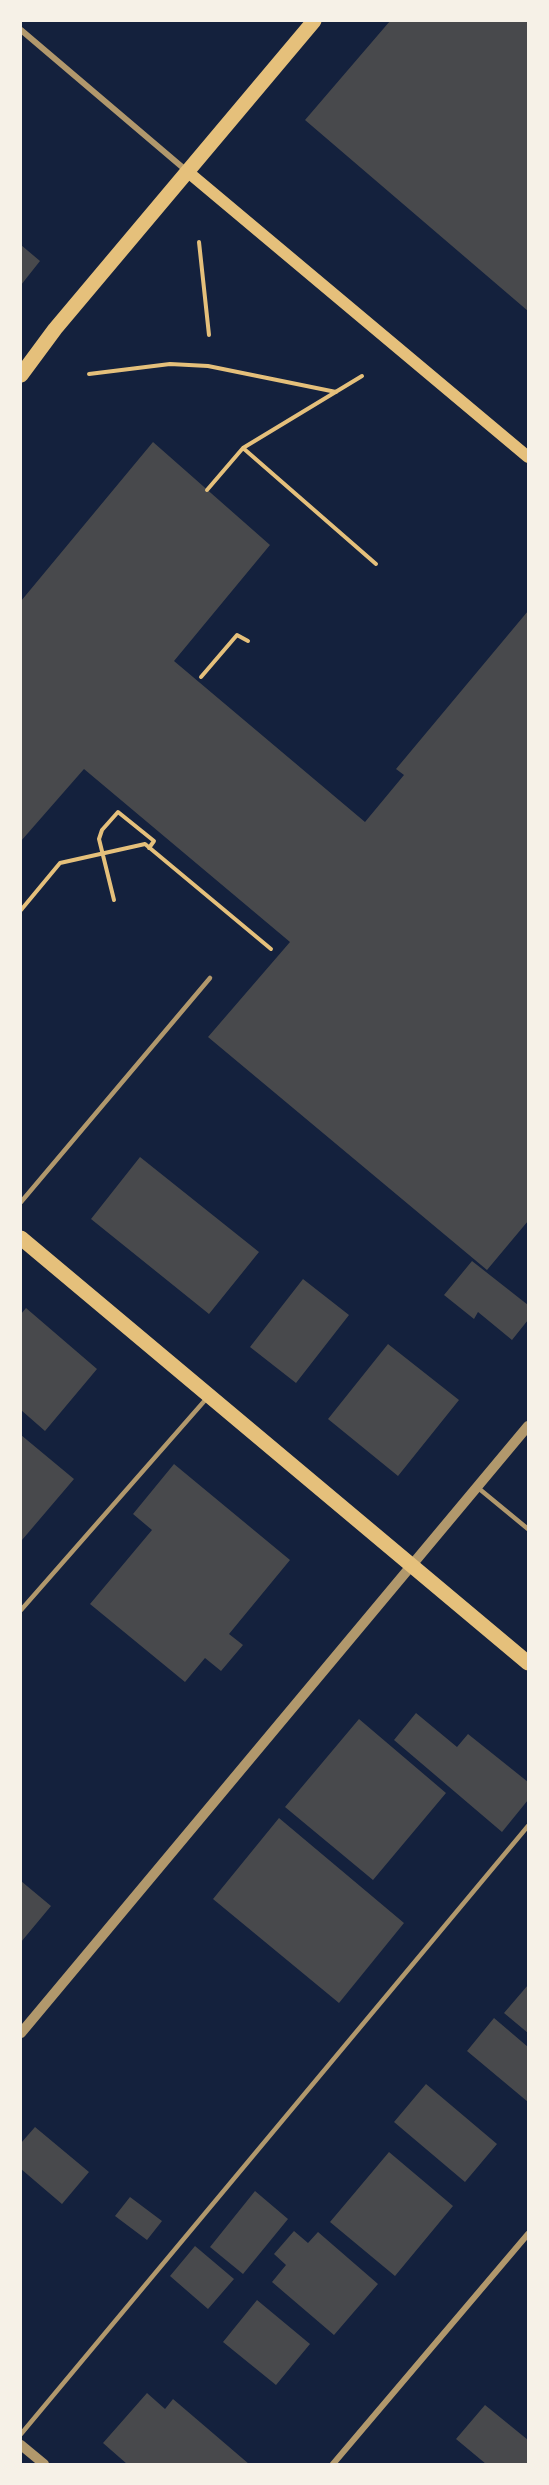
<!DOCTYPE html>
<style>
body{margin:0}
#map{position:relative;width:549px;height:2485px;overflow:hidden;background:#14213d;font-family:Poppins,sans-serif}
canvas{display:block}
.frame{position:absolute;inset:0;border:22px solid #f6f1e7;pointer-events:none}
</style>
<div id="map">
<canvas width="549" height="2485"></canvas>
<div class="frame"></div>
</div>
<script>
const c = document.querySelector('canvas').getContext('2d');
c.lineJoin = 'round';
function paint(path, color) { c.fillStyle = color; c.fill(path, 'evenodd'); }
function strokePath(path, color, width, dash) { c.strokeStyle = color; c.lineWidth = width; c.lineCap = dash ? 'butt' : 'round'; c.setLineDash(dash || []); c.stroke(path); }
paint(new Path2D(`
 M390,21h138v290l-223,-191z
 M21,245l19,16 -19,24z
 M153,442l117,103 -96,116 191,161 39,-47 -8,-6 132,-158v610l-41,49 -279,-233 82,-95 -206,-173 -63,72v-240z
 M140,1157l119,95 -50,62 -118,-95z
 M472,1261l56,44v15l-16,20 -34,-28 -4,7 -30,-24z
 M303,1279l46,36 -53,68 -46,-36z
 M26,1308l71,61 -52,62 -24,-21v-96z
 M388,1344l71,56 -61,76 -70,-57z
 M21,1435l53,44 -52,61 -1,-1z
 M174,1464l116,96 -61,74 14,11 -22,26 -16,-13 -20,24 -95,-78 62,-74 -19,-16z
 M416,1713l41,34 11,-13 60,48v18l-26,32 -108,-92z
 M359,1719l87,74 -73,87 -88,-73z
 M279,1818l125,105 -65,80 -126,-104z
 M21,1881l30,25 -30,36z
 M528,1985v48l-24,-20z
 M494,2018l34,29v55l-61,-51z
 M426,2084l71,60 -32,38 -71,-60z
 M35,2127l54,45 -27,32 -41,-35v-26z
 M389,2152l64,54 -58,70 -65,-54z
 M255,2191l33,28 -45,55 -33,-27z
 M130,2197l32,24 -15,19 -32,-24z
 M294,2231l14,12 10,-11 60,52 -44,51 -62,-53 14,-17 -12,-11z
 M195,2246l39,33 -26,30 -38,-33z
 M257,2300l53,44 -34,41 -53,-43z
 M147,2393l18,16 8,-10 76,65h-122l-24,-21z
 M485,2405l43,35v24h-42l-30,-25z`), '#48494c');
strokePath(new Path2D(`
 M199,242l10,93
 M89,374l81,-10 38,2 128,26
 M243,448l133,116
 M207,490l36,-42 119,-72
 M201,677l36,-42 11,6
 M114,900l-15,-61 3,-9 16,-18 36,29 -5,7
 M21,910l39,-47 85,-19 126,105`), '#e5c07b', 4);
strokePath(new Path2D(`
 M21,1202l189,-224
 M477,1487l51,42
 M21,1610l186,-212
 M21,2434l507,-608`), '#b1986c', 4.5);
strokePath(new Path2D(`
 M21,30l167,142
 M333,2464l195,-230`), '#b1986c', 6);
strokePath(new Path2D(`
 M21,2033l507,-607
 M21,2445l23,19`), '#b1986c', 10);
strokePath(new Path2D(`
 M188,172l340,285`), '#e5c07b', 12);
strokePath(new Path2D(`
 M21,375l34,-46 259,-308
 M21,1238l507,425`), '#e5c07b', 15);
</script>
